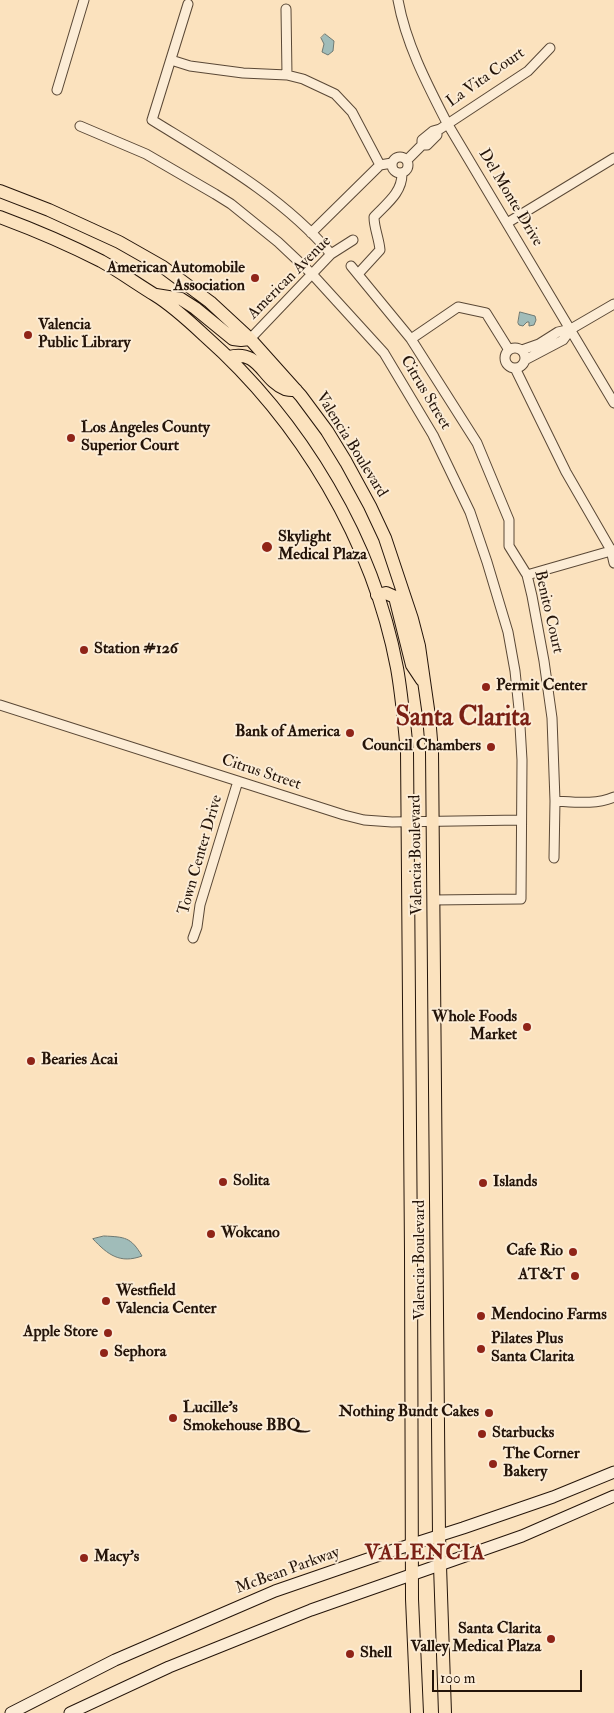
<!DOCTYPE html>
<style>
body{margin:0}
#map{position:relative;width:614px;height:1713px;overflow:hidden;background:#fbe2be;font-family:"IM FELL Double Pica",serif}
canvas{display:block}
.scale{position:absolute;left:432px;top:1670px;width:150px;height:22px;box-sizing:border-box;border:2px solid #241409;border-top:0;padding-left:6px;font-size:15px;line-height:18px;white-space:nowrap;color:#241409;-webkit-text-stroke:4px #fcecd5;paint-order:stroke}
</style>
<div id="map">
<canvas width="614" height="1713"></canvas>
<div class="scale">100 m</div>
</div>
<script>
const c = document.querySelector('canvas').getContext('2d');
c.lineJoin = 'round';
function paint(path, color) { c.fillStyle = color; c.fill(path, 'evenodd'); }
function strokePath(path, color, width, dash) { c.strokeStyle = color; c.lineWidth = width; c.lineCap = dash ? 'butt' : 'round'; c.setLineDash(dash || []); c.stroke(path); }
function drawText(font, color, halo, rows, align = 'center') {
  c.font = font + ' "IM FELL Double Pica",serif'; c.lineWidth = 4; c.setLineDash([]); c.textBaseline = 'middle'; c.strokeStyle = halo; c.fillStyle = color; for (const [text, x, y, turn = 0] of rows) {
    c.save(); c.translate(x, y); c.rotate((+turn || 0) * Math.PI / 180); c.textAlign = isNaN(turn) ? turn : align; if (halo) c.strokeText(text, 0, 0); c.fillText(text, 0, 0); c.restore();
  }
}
const water = new Path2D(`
 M325,34l9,7 -1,10 -5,4 -6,-3 2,-8 -3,-6z
 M520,312l15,4 1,4 -2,5 -5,1v-4h-2l-4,4 -4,-1 -1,-2z
 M104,1236c21,1 27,1 38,20 -22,8 -34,-1 -49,-17z`);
paint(water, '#a0bcb9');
strokePath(water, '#6e7973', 1);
const minor = new Path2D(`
 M398,0c8,44 29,84 49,123l167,280
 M188,4l-36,116c63,39 131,77 179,134
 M286,9l1,66
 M171,60l19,6 53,7 44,2 16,4 32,15 17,18 28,53
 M57,90l27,-90
 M80,126l66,28 69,40 16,10 47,38 34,32 72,79 49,82 37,77 17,50 21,70 7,39 4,38 3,51 -1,139 -88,1
 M422,145h5l10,-10v-5
 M392 165a8 8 0 1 1 16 0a8 8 0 1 1-16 0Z
 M407,160l15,-15v-5l11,-9 7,-2 88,-58 22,-23
 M507,223l107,-65
 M311,233l69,-68 12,-2
 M351,266l60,73 66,104 32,77v26l18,29 5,21 12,65 8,57 3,83 -1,57
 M358,274l22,-24c-1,-12 -6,-22 -6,-33 12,-13 28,-24 28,-43
 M250,339l81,-85 22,-14
 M411,339l47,-32 28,6 23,37
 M505 358a10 10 0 1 1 20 0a10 10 0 1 1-20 0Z
 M522,350l17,-6 19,-12 13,-3 43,-25
 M525,360l38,-20 8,-11
 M515,368l51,104 45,78 3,13
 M527,575l87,-25
 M0,705l344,110 20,5 28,2 129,-2
 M555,801c19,1 42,4 59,-4
 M193,938l4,-11 3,-22 38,-124`);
const secondary = new Path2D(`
 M11,1713l104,-53 160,-69 119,-41 69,-22 90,-31 61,-25
 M70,1713l99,-46 142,-57 211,-74 92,-40`);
const primary = new Path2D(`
 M0,191l49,19 70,32 44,25 47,35 40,37 51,57 26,35 19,31 24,44 15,32 27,81 7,27 10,70 3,36 7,784 6,177
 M0,217c35,13 68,27 101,44 18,10 36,23 54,34 18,11 35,27 50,41 96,85 168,205 192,332 5,28 7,55 10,83l4,502 1,346 5,114
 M156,295l25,4 14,9 38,31 8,1 9,-1
 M229,357c31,-8 33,23 56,32 3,1 8,1 11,1
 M377,595l9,-2 9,4 17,68 10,15`);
strokePath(minor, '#5a4836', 11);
strokePath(secondary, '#241409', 13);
strokePath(primary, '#241409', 14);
strokePath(minor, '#fcecd5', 9);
strokePath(secondary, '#fcecd5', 11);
strokePath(primary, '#fbe2be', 12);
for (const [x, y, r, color] of [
 [255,278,5,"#8f2418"],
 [28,335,5,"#8f2418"],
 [71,438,5,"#8f2418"],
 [267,547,6,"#8f2418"],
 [84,650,5,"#8f2418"],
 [486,687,5,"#8f2418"],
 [350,733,5,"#8f2418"],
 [491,747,5,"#8f2418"],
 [527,1027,5,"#8f2418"],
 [31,1061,5,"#8f2418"],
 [223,1182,5,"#8f2418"],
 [483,1183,5,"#8f2418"],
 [211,1234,5,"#8f2418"],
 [573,1252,5,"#8f2418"],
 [575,1276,5,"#8f2418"],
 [106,1301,5,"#8f2418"],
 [481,1316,5,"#8f2418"],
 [108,1333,5,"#8f2418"],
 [481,1349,5,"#8f2418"],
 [104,1353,5,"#8f2418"],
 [489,1413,5,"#8f2418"],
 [173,1418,5,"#8f2418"],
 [482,1434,5,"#8f2418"],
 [493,1464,5,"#8f2418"],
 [84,1558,5,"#8f2418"],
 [551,1639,5,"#8f2418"],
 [350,1654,5,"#8f2418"]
]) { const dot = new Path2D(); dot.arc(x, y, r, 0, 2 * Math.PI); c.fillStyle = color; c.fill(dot); strokePath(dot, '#fcecd5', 2); }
drawText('16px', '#241409', '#fcecd5', [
 ["La Vita Court",486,78,-35],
 ["Del Monte Drive",510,198,59],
 ["American Avenue",290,278,-45],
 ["Citrus Street",425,393,59],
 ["Valencia Boulevard",351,445,58],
 ["Benito Court",548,612,77],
 ["Citrus Street",261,773,18],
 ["Town Center Drive",201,855,-74],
 ["Valencia Boulevard",417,855,-91],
 ["Valencia Boulevard",421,1260,-90],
 ["McBean Parkway",288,1571,-20]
]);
drawText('bold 16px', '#241409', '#fcecd5', [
 ["American Automobile",245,269,"right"],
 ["Association",245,287,"right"],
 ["Valencia",38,326],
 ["Public Library",38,344],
 ["Los Angeles County",81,429],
 ["Superior Court",81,447],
 ["Skylight",278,538],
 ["Medical Plaza",278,556],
 ["Station #126",94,650],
 ["Permit Center",496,687],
 ["Bank of America",340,733,"right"],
 ["Council Chambers",481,747,"right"],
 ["Whole Foods",517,1018,"right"],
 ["Market",517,1036,"right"],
 ["Bearies Acai",41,1061],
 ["Solita",233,1182],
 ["Islands",493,1183],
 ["Wokcano",221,1234],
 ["Cafe Rio",563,1252,"right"],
 ["AT&T",565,1276,"right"],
 ["Westfield",116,1292],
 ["Valencia Center",116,1310],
 ["Mendocino Farms",491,1316],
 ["Apple Store",98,1333,"right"],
 ["Pilates Plus",491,1340],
 ["Santa Clarita",491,1358],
 ["Sephora",114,1353],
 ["Lucille's",183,1409],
 ["Smokehouse BBQ",183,1427],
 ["Nothing Bundt Cakes",479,1413,"right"],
 ["Starbucks",492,1434],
 ["The Corner",503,1455],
 ["Bakery",503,1473],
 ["Macy's",94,1558],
 ["Santa Clarita",541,1630,"right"],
 ["Valley Medical Plaza",541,1648,"right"],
 ["Shell",360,1654]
], 'left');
c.letterSpacing = '1px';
drawText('bold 21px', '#7a1f14', '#fcecd5', [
 ["VALENCIA",425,1554]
]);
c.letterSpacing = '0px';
drawText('bold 26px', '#7a1f14', '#fcecd5', [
 ["Santa Clarita",463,719]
]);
</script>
